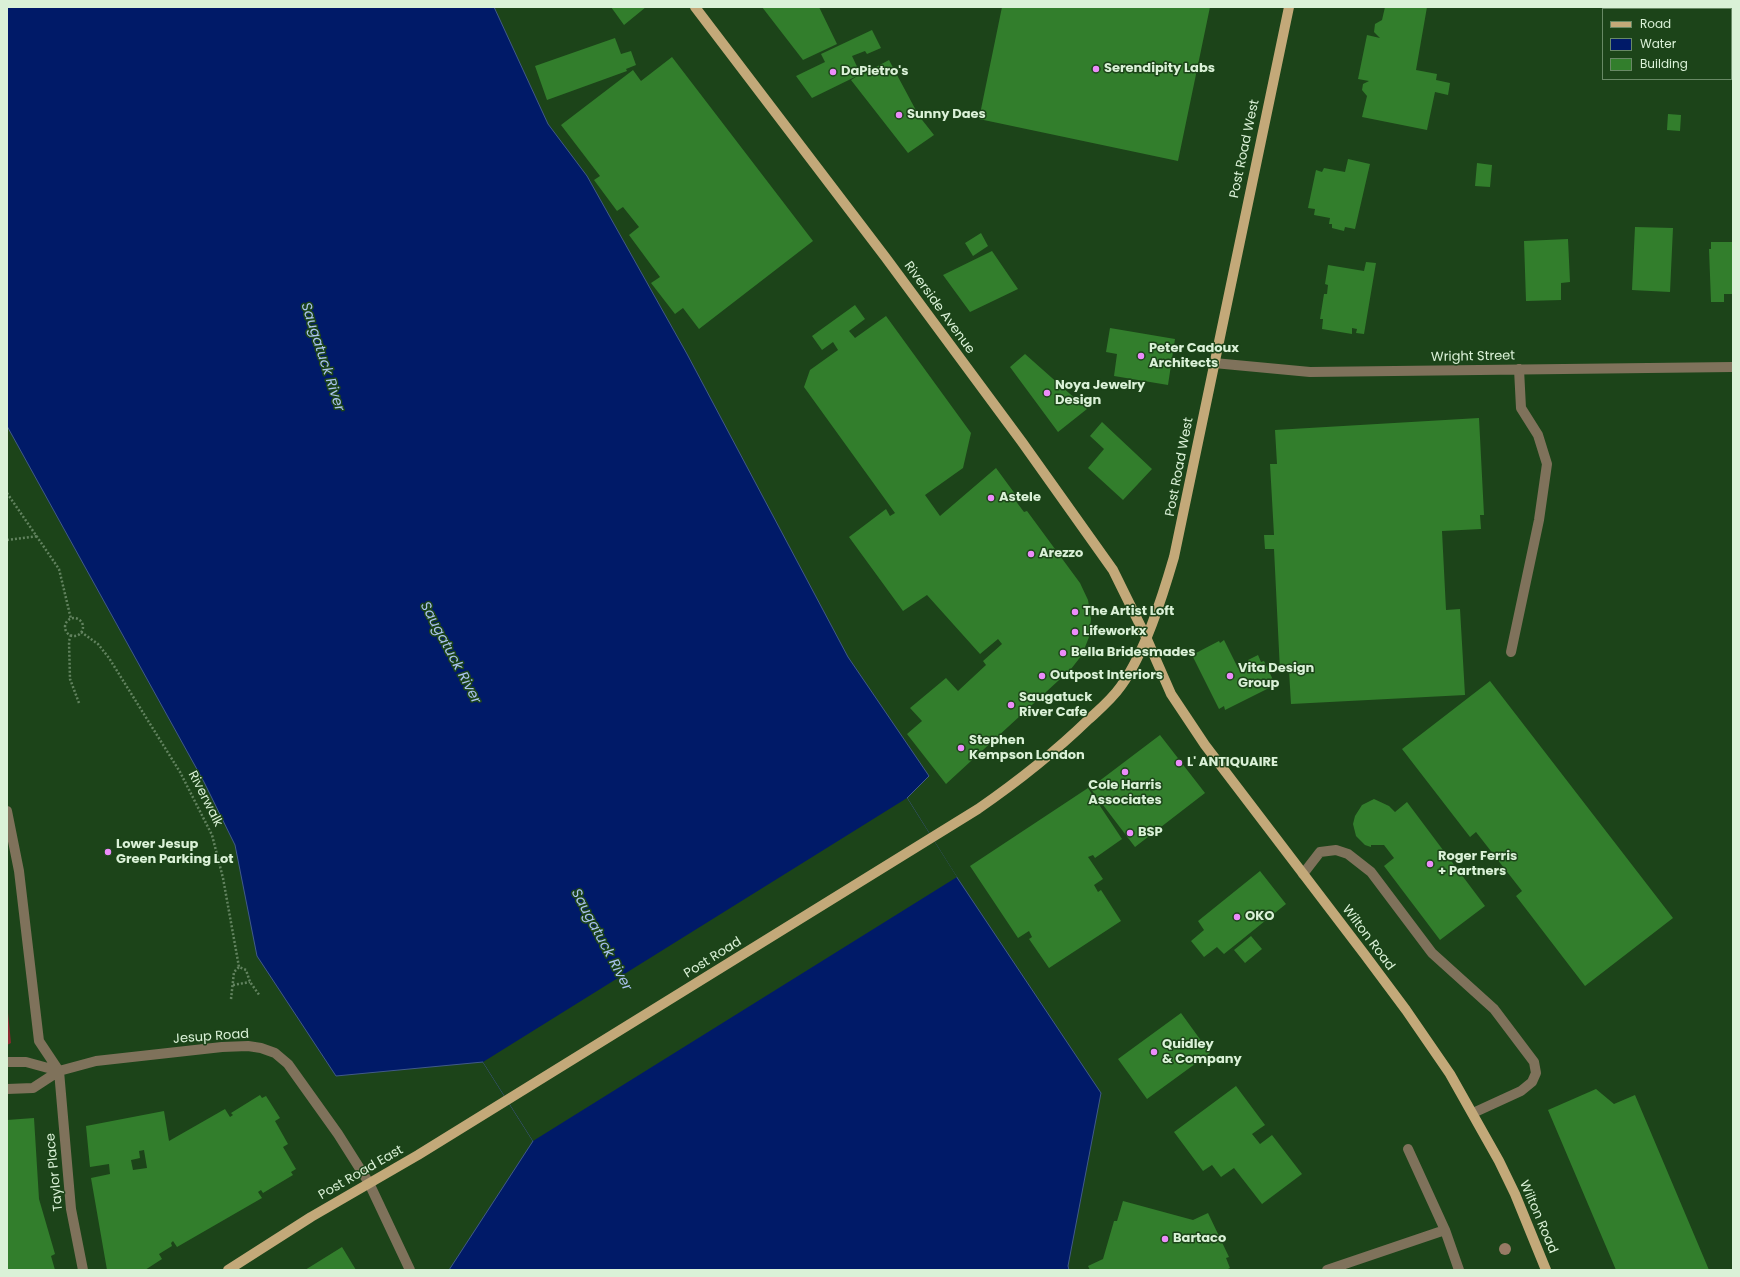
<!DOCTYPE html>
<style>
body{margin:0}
#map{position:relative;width:1740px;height:1277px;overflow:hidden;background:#1c4419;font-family:Poppins,sans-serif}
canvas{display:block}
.frame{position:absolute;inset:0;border:8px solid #daf1d7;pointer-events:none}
.legend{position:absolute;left:1602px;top:8px;width:130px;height:72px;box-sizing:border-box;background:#1c4419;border:1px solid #688965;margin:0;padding:5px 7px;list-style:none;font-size:12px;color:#daf1d7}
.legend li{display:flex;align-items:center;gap:8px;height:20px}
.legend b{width:20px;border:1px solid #688965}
</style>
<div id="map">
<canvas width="1740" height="1277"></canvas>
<div class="frame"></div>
<ul class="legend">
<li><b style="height:5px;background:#c3a979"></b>Road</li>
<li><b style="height:11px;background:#001a68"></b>Water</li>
<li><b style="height:11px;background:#327e2c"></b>Building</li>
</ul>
</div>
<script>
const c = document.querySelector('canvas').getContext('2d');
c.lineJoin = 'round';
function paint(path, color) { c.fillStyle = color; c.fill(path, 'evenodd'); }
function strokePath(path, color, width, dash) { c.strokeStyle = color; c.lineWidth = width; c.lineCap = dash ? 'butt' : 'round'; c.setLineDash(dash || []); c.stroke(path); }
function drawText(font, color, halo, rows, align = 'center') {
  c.font = font + ' Poppins,sans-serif'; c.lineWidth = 3; c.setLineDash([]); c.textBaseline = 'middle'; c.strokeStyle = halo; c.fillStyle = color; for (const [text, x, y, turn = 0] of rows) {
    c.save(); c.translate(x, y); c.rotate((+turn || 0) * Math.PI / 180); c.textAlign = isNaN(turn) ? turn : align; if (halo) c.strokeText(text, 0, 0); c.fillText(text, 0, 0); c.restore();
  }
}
paint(new Path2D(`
 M7,1003l4,40 -4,2z`), '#88272c');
const water = new Path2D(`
 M7,7h487l54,117 39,52 100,178 161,303 81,119 -22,22 47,75 147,220 -33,173 1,4h-620l84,-129 -50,-79 -147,14 -79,-120 -22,-111 -31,-63 -197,-356z`);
paint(water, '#001a68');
strokePath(water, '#415a89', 1);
paint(new Path2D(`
 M907,798l50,79 -424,264 -50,-79z`), '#1c4419');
paint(new Path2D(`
 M611,7h35l-22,18z
 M762,7h57l18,37 -34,16z
 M1002,7h208l-32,154 -199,-42z
 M1385,7h42l-11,63 21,4 -1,6 14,3 -2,12 -13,-3 -8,38 -65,-13 5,-21 -5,-6 1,-6 6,-3 -11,-2 9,-44 13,3 -6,-6 1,-8 7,-4z
 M1690,7h41v2h-41z
 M872,30l9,18 -14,6 -2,-3 -13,5 9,19 28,-15 30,56 15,19 -26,18 -57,-73 8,-5 -47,23 -16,-22 29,-14 -4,-8z
 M615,38l6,16 10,-3 5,14 -10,4 1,2 -80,29 -12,-34z
 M672,57l141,184 -114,88 -16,-21 -8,6 -24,-31 9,-6 -31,-42 10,-8 -16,-20 -6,4 -23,-31 6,-4 -39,-51 72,-55 8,11z
 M1668,114l13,1 -1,16 -13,-1z
 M1348,159l22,5 -15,65 -10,-2 -1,4 -12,-3v-4h-3l1,-6 -16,-3 1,-6 -7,-1 8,-38 6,2 2,-4 21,4z
 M1477,163l15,2 -2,22 -15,-1z
 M1635,227l38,1 -3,64 -38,-2z
 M981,233l7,13 -15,10 -8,-13z
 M1568,239l2,43 -9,1v17l-35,1 -2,-60z
 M1711,242h22v52h-9v8h-13l-2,-53h2z
 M992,251l26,38 -48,23 -27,-37z
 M1366,262l10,1 -12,71 -8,-1 1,-4 -5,-1v6l-30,-5 1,-10h-3l4,-25h3l1,-9 -3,-1 3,-19 36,6z
 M855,305l10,14 -16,12 6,7 31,-22 85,117 -8,35 -38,27 15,21 56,-48 22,30 -3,2 9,12 3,-1 53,72 8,17 3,19 -2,18 -7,18 -11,14 -125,115 -39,-50 15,-13 -12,-13 36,-30 12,13 28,-26 -3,-4 19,-17 -4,-5 -18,15 -53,-59 -24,16 -54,-74 37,-28 4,7 5,-3 -91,-126 6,-17 28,-20 -5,-8 -11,8 -10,-14z
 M1110,328l65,11 -7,46 -54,-9 3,-22 -11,-2z
 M1025,354l62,55 -29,23 -48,-65z
 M1479,418l5,97h-4l1,14 -39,2 4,79 14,-1 5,86 -174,9 -2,-34 -9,1 -6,-122h-9l-1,-14h10l-4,-71h7l-2,-34z
 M1102,422l50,47 -29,31 -35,-32 16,-19 -14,-13z
 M1224,640l14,28 6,-2 1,3 6,-3 -3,-6 10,-5 3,7 3,-1 10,21 -7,3 2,3 -44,22 -1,-4 -5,3 -26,-52 4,-2 -1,-2 23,-12 1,2z
 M1490,681l183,237 -88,68 -69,-90 6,-5 -46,-59 -6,5 -68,-88z
 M1160,735l45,58 -70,54 -45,-59z
 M1088,788l34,51 -27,19 -2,-3 -5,2 15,22 -9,6 4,7 3,-2 20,31 -72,47 -20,-29 3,-2 -3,-6 -11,7 -48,-72z
 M1374,799l15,7 6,6 12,-10 78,104 -45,34 -56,-74 10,-8 -10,-13h-13v2l-6,-2 -9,-9 -3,-12 2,-8 7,-11z
 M1260,871l26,33 -62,50 -7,-7 -13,10 -13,-16 13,-11 -6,-9z
 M1251,936l11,13 -17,14 -11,-13z
 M1181,1013l29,40 -63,46 -29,-40z
 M1236,1086l29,39 -13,9 8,10 12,-9 30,39 -40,30 -28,-36 -13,9 -9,-12 -9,6 -29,-39z
 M1596,1089l18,15 21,-9 74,175h-93l-68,-160z
 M260,1095l2,3 4,-2 14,22 -5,3 13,23 -5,3 13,22 -5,3 2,3 -30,18 -2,-3 -3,2 4,6 -85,49 -4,-6 -2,2 1,3 -13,8 3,5 -17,11h-38l-16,-92 19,-4 -1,-10 -19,3 -4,-41 78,-15 5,30 56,-32 5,8 3,-2 -2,-2zM144,1150l3,18 -14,2 -2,-10 9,-2 -1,-7z
 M34,1118l5,81 16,55 -4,2 4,14h-48v-150z
 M1123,1201l70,19 15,-7 21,44 -3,1 4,10 -4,2h-136l-2,-4 15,-7 11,-38h3z
 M342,1247l14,23h-51z`), '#327e2c');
strokePath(new Path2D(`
 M7,493l52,76 12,50
 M7,540l31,-4
 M65 627a9 9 0 1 1 18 0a9 9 0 1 1-18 0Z
 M81,632l17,12 11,14 71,114 32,63 11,43 16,89 7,3 4,12 10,14
 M71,635l-2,6 1,38 9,24
 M233,985l17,-3
 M231,999l3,-27 5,-5`), '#62835f', 2.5, [2, 2]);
strokePath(new Path2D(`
 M1214,363l96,9 423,-5
 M1511,652l28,-132 8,-56 -9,-29 -17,-27 -2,-39
 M7,811l12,60 20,170 20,30 12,138 12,61
 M1303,874l17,-22 16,-2 12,4 23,18 61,81 62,56 40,53 2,11 -4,9 -11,9 -48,22
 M7,1062h19l33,9
 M7,1089l26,-1 26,-17 37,-10 126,-14 26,-1 13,2 14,5 13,11 50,70 31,49 41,87
 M1408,1149l37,81 14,40
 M1327,1270l118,-40`), '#7f725b', 10);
strokePath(new Path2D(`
 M695,7l191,251 136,184 91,128 33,67 25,57 34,51 160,210 41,55 44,64 49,87 16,33 31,76
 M228,1270l83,-53 107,-62 560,-346c39,-27 77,-57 111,-90 11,-10 23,-20 32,-33 24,-34 41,-88 53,-129l115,-550`), '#c3a979', 10);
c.fillStyle = '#987b65';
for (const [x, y] of [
 [1505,1249]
]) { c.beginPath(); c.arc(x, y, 6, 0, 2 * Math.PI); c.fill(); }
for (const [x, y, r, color] of [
 [1096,69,4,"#ec8cfa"],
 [833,72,4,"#ec8cfa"],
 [899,115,4,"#ec8cfa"],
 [1141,356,4,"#ec8cfa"],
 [1047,393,4,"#ec8cfa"],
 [991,498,4,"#ec8cfa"],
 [1031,554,4,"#ec8cfa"],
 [1075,612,4,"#ec8cfa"],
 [1075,632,4,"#ec8cfa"],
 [1063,653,4,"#ec8cfa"],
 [1042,676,4,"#ec8cfa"],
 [1230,676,4,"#ec8cfa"],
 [1011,705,4,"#ec8cfa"],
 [961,748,4,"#ec8cfa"],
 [1179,763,4,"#ec8cfa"],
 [1125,772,4,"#ec8cfa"],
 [1130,833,4,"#ec8cfa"],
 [108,852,4,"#ec8cfa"],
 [1430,864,4,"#ec8cfa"],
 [1237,917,4,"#ec8cfa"],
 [1154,1052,4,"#ec8cfa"],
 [1165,1239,4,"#ec8cfa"]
]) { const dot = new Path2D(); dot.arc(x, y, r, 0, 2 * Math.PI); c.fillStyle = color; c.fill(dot); strokePath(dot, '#1c4419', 1.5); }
drawText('bold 13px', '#daf1d7', '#1c4419', [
 ["Serendipity Labs",1104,69],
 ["DaPietro's",841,72],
 ["Sunny Daes",907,115],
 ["Peter Cadoux",1149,349],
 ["Architects",1149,364],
 ["Noya Jewelry",1055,386],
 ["Design",1055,401],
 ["Astele",999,498],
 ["Arezzo",1039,554],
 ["The Artist Loft",1083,612],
 ["Lifeworkx",1083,632],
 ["Bella Bridesmades",1071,653],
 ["Vita Design",1238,669],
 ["Group",1238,684],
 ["Outpost Interiors",1050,676],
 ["Saugatuck",1019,698],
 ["River Cafe",1019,713],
 ["Stephen",969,741],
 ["Kempson London",969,756],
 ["L' ANTIQUAIRE",1187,763],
 ["Cole Harris",1125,786,"center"],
 ["Associates",1125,801,"center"],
 ["BSP",1138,833],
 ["Lower Jesup",116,845],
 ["Green Parking Lot",116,860],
 ["Roger Ferris",1438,857],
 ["+ Partners",1438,872],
 ["OKO",1245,917],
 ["Quidley",1162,1045],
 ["& Company",1162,1060],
 ["Bartaco",1173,1239]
], 'left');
drawText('13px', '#daf1d7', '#1c4419', [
 ["Post Road West",1245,149,-78],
 ["Riverside Avenue",939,308,54],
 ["Wright Street",1473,357,-1],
 ["Post Road West",1180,467,-79],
 ["Riverwalk",205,799,63],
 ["Wilton Road",1368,938,53],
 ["Post Road",713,958,-32],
 ["Jesup Road",211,1037,-4],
 ["Taylor Place",55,1172,-96],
 ["Post Road East",361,1173,-30],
 ["Wilton Road",1538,1217,67]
]);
drawText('italic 14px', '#abc3ef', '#1c4419', [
 ["Saugatuck River",322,357,72],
 ["Saugatuck River",450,653,62],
 ["Saugatuck River",601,940,62]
]);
</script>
